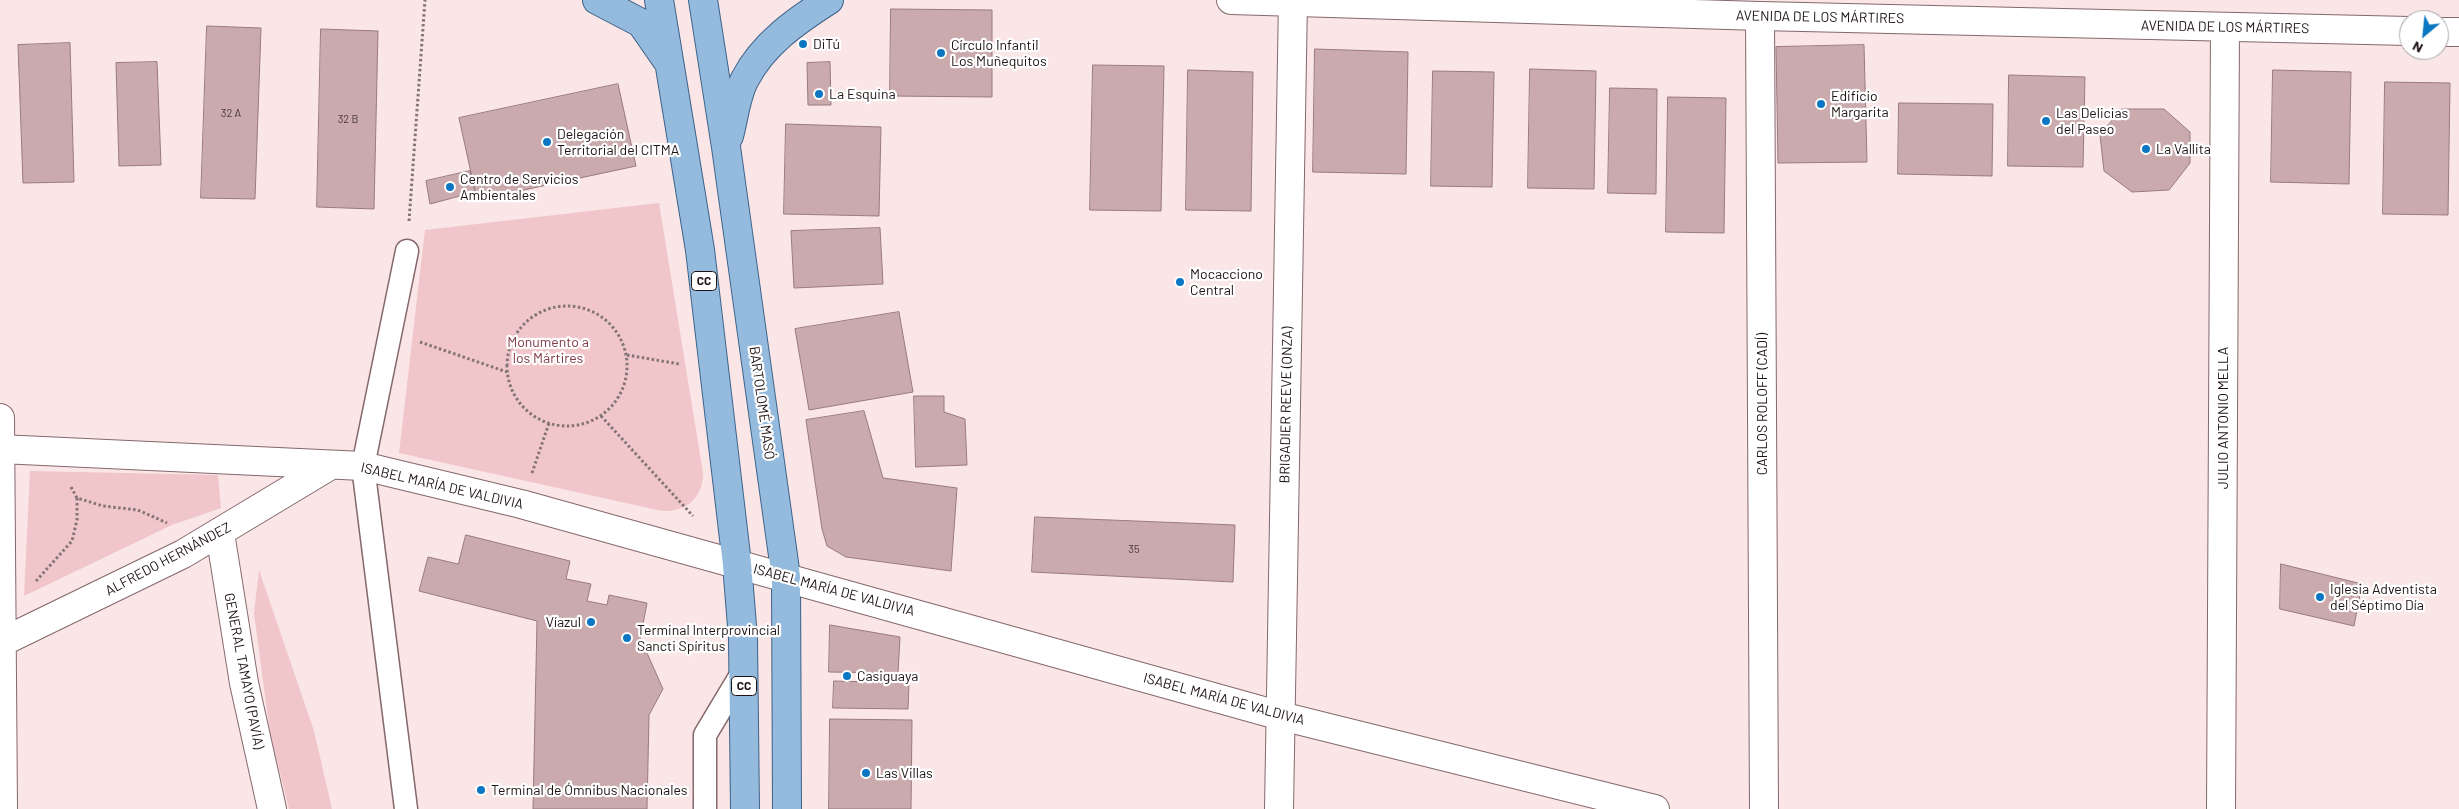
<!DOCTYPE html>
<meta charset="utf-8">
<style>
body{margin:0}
#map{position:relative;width:2459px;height:809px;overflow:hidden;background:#fae5e7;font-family:Barlow,sans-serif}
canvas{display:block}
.north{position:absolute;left:2399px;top:10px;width:50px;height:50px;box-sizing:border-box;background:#fff;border:1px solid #a5a1a1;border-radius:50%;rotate:208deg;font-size:14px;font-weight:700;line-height:20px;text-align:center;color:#1e1314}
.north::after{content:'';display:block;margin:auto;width:18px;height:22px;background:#0b77c2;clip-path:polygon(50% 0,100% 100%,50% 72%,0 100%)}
</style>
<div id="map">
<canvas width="2459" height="809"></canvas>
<div class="north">N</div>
</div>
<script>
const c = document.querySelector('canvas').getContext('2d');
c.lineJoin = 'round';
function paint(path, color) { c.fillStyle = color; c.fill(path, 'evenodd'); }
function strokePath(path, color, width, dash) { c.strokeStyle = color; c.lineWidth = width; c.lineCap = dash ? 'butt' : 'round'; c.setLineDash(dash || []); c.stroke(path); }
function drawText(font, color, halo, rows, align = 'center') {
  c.font = font + ' Barlow,sans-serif'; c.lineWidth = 4.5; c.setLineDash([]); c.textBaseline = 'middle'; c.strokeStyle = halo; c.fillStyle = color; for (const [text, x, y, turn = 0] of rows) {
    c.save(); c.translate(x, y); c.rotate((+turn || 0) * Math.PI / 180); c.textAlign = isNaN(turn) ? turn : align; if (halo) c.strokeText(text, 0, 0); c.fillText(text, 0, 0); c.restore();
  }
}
paint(new Path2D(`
 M659,203l44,270c0,25 -17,39 -41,38l-263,-58 26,-223z
 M30,471l188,4 3,33 -49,17 -148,71z
 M259,570l55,161 18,78h-43l-19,-76 -16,-120z`), '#f0c6ca');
const building = new Path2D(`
 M891,9l101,1v87l-102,-1z
 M207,26l54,2 -6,171 -54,-1z
 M321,29l57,2 -4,178 -57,-2z
 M70,43l4,139 -51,1 -5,-138z
 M1864,45l3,117 -89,1 -2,-116z
 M1315,49l93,3 -2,122 -93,-2z
 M157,62l4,103 -42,1 -3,-103z
 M830,62l1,43h-23l-1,-42z
 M1093,65l71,1 -3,145 -71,-1z
 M1530,69l66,2 -2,118 -66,-1z
 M1188,70l65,2 -2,139 -65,-1z
 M2273,70l78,2 -2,112 -78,-2z
 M1433,71l61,1 -2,115 -61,-1z
 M2009,75l76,2 -2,90 -75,-1z
 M2385,82l65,1 -2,132 -65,-1z
 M618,84l18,82 -159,34 -18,-82z
 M1610,88l47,1 -1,105 -48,-1z
 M1668,97l58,1 -2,135 -58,-1z
 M1899,103l94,1 -1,72 -94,-2z
 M2122,109h42l26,23v31l-21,27 -37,2 -28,-21 -4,-36z
 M786,124l95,3 -2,89 -95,-2z
 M470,171l5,21 -45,12 -4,-23z
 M880,228l3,56 -89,4 -3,-57z
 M899,312l14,80 -104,18 -14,-81z
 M914,396h30v16l21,7 2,46 -51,2z
 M864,411l19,67 74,10 -6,83 -105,-14 -19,-11 -5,-17 -16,-109z
 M1035,517l200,8 -2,57 -201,-10z
 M466,535l104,26 -4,18 25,5 -4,17 20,4 2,-10 38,8 -9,48 9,2 16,36 -14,26 -2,94h-114l4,-188 -118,-30 9,-34 30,7z
 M2281,564l81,20 -8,42 -74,-17z
 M830,625l70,12 -2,36 -69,-1z
 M834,681l75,2 -1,26 -75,-1z
 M830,719l82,1 -1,89h-82z`);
paint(building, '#caaaad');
strokePath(building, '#997a7d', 1);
const service = new Path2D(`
 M406,809l-43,-343 44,-215
 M705,809v-74l39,-65`);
const minor = new Path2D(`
 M1760,16l4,793
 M0,418l3,391
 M0,449l363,17 158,38 760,212 374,93
 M220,533l24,150 28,126
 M0,643l183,-89 148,-89
 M2221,809l4,-781`);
const tertiary = new Path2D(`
 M1279,809l14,-809`);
const secondary = new Path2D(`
 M1231,0l529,16 649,15
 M2439,32h20`);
const primary = new Path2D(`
 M597,0l44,23 25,36
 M659,0l41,250 37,314 6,74 2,171
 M703,0l23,147 60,430 1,232
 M729,136c5,-18 7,-41 16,-57 18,-35 51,-58 84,-79`);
strokePath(service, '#85686b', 25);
strokePath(minor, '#85686b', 30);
strokePath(tertiary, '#85686b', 30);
strokePath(secondary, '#85686b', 30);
strokePath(primary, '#3d6288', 30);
strokePath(new Path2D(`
 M409,221l16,-221
 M507 366a60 60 0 1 1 120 0a60 60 0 1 1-120 0Z
 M420,342l87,30
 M627,355l52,9
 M601,416l92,100
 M532,473l17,-50
 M71,487l6,11 26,8 35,4 29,13
 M36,581l36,-40 5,-21v-22`), '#837475', 3, [2.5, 2.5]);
strokePath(service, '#fff', 22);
strokePath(minor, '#fff', 28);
strokePath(tertiary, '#fff', 28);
strokePath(secondary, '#fff', 28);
strokePath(primary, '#94bbdd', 28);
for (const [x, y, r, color] of [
 [803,44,5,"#0b77c2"],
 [941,53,5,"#0b77c2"],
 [819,94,5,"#0b77c2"],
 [1821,104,5,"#0b77c2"],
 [2046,121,5,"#0b77c2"],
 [547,142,5,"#0b77c2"],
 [2146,149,5,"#0b77c2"],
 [450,187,5,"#0b77c2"],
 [1180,282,5,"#0b77c2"],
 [2320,597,5,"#0b77c2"],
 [591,622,5,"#0b77c2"],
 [627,638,5,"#0b77c2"],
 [847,676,5,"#0b77c2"],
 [866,773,5,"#0b77c2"],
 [481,790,5,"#0b77c2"]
]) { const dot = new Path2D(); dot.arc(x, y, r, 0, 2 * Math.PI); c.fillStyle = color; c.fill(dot); strokePath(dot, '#fff', 2); }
drawText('11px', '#49393a', null, [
 ["32 A",231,113],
 ["32 B",348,119],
 ["35",1134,549]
]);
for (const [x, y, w] of [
 [704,281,25],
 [744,686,25]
]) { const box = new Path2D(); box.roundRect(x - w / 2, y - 9.5, w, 19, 4); c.fillStyle = '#fff'; c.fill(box); strokePath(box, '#1e1314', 1); }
drawText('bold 12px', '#1e1314', null, [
 ["CC",704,281],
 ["CC",744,686]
]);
drawText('14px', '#1e1314', '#fff', [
 ["AVENIDA DE LOS MÁRTIRES",1820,17,1],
 ["AVENIDA DE LOS MÁRTIRES",2225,27,1],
 ["BARTOLOMÉ MASÓ",762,403,82],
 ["CARLOS ROLOFF (CADÍ)",1762,404,-90],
 ["BRIGADIER REEVE (ONZA)",1286,405,-89],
 ["JULIO ANTONIO MELLA",2223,418,-90],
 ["ISABEL MARÍA DE VALDIVIA",442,486,13],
 ["ALFREDO HERNÁNDEZ",168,559,-28],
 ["ISABEL MARÍA DE VALDIVIA",834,590,15],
 ["GENERAL TAMAYO (PAVÍA)",244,671,79],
 ["ISABEL MARÍA DE VALDIVIA",1224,699,15]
]);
drawText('14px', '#1e1314', '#fff', [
 ["DiTú",813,44],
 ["Círculo Infantil",951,45],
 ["Los Muñequitos",951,61],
 ["La Esquina",829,94],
 ["Edificio",1831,96],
 ["Margarita",1831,112],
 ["Las Delicias",2056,113],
 ["del Paseo",2056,129],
 ["Delegación",557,134],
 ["Territorial del CITMA",557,150],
 ["La Vallita",2156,149],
 ["Centro de Servicios",460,179],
 ["Ambientales",460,195],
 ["Mocacciono",1190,274],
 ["Central",1190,290],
 ["Iglesia Adventista",2330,589],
 ["del Séptimo Día",2330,605],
 ["Víazul",581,622,"right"],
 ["Terminal Interprovincial",637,630],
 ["Sancti Spíritus",637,646],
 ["Casiguaya",857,676],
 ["Las Villas",876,773],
 ["Terminal de Ómnibus Nacionales",491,790]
], 'left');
drawText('14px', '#813a46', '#fff', [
 ["Monumento a",548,342],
 ["los Mártires",548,358]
]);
</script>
